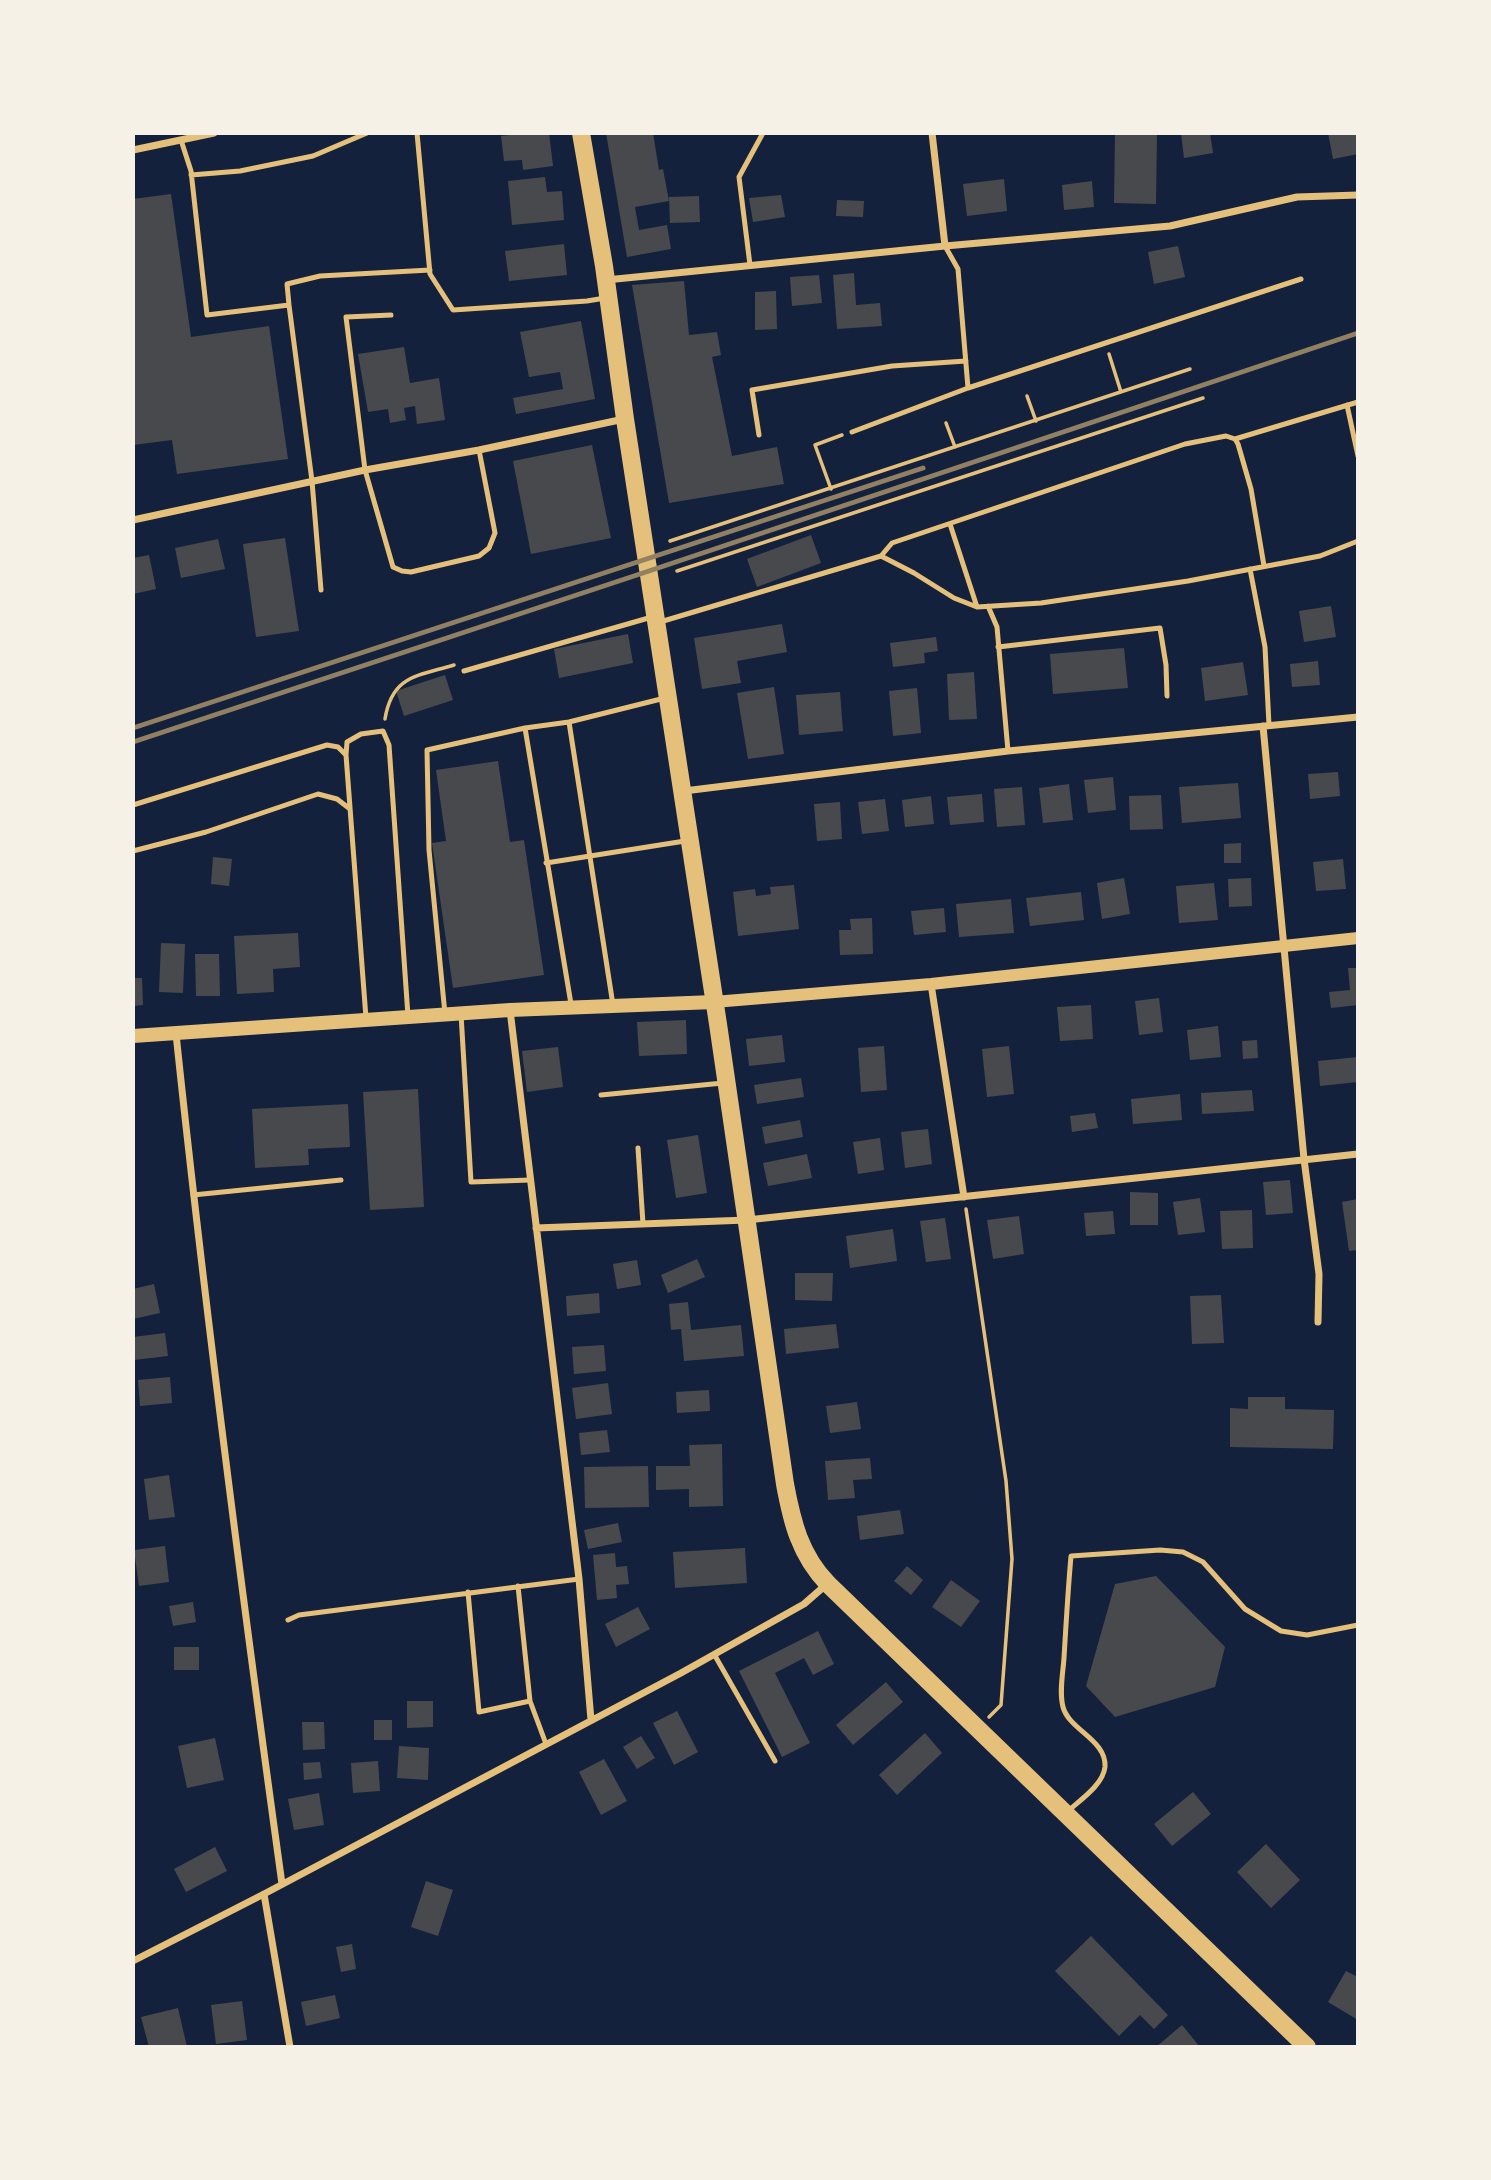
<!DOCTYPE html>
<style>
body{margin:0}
#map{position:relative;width:1491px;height:2180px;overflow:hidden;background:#14213d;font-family:Jost,sans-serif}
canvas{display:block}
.frame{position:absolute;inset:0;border:135px solid #f6f1e7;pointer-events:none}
</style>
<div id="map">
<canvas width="1491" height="2180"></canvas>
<div class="frame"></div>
</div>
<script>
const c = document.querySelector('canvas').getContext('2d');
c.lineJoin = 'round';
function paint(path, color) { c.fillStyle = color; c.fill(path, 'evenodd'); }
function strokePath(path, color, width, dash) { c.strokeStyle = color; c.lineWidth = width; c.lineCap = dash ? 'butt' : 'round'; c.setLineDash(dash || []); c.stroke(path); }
paint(new Path2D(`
 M527,133h22l4,33 -30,4 -1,-10 -18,1 -3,-25z
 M606,133h47l6,37 4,-1 6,32 -34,6 4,23 28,-5 4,24 -44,8z
 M1115,133h42l-1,71 -42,-1z
 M1181,133h29l3,20 -29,5z
 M1328,133h30v21l-25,5z
 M545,177l2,15 15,-1 2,29 -52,5 -4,-44z
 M1004,179l3,32 -40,5 -4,-32z
 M1092,181l2,26 -30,3 -2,-25z
 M171,194l20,143 78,-11 19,133 -111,15 -5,-34 -39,5v-246z
 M781,195l4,22 -32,5 -4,-24z
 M699,196l1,26 -30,1 -1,-26z
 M837,200l27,1 -1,16 -27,-1z
 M564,244l3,31 -58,6 -4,-30z
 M1178,246l7,31 -31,7 -6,-32z
 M854,273l2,32 24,-2 2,23 -45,3 -4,-54z
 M819,275l3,28 -30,3 -2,-29z
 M684,281l5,54 28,-3 4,23 -9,2 20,99 45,-9 7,37 -115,19 -37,-218z
 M776,291l1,38 -22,1v-38z
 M581,321l14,78 -79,15 -3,-16 50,-9 -3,-17 -31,5 -9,-45z
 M404,347l6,36 29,-5 6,42 -28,4 -2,-18 -11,2 2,12 -16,3 -2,-14 -20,3 -10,-58z
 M592,445l19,93 -80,16 -18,-93z
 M811,535l10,28 -64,24 -10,-28z
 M285,538l14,93 -43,6 -13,-93z
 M218,539l7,30 -44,9 -6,-30z
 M149,555l7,34 -23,5v-36z
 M1331,606l5,31 -32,5 -5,-31z
 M782,624l5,28 -50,9 4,22 -39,6 -8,-51z
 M628,634l5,29 -74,15 -5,-29z
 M936,637l2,14 -14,2 1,10 -32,4 -3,-24z
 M1124,648l4,40 -75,6 -3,-40z
 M1318,661l2,24 -28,2 -2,-23z
 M1243,662l5,33 -43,6 -4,-33z
 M974,672l3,47 -28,1 -2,-46z
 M445,675l8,25 -49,16 -8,-25z
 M774,687l10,67 -36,5 -11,-66z
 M917,688l4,45 -28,3 -4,-45z
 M840,692l3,39 -44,4 -3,-40z
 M498,761l12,81 14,-2 20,135 -91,13 -21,-145 14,-2 -10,-71z
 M1338,772l2,24 -30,3 -2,-25z
 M1113,777l3,33 -28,3 -4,-33z
 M1238,783l3,35 -59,5 -3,-36z
 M1069,784l4,36 -30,3 -4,-35z
 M1022,787l3,38 -28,2 -3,-38z
 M982,794l2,28 -34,3 -3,-28z
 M1161,795l2,34 -33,1 -1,-34z
 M931,796l3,28 -29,3 -3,-27z
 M885,799l4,32 -27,3 -4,-32z
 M840,802l2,37 -25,2 -3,-37z
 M1241,843v20h-17v-19z
 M213,857l19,2 -3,27 -18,-2z
 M1343,859l3,30 -30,2 -3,-29z
 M1124,878l6,36 -28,5 -5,-36z
 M1251,878l1,28 -23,1 -1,-28z
 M1214,883l4,37 -39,3 -3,-37z
 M794,885l5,44 -61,7 -5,-44 22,-3 1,7 15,-2 -1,-7z
 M1081,892l3,28 -54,6 -4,-28z
 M1011,899l3,34 -55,4 -3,-33z
 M944,908l2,24 -32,3 -3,-24z
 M872,918l1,36 -33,1 -1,-25h12l-1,-11z
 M298,933l2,34 -27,2 1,23 -37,2 -3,-58z
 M161,943l24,1 -2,49 -24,-1z
 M195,954h24l1,42h-24z
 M1348,968h10v37l-27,3 -2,-16 21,-2z
 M133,978h9l1,27 -10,1z
 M1159,998l4,34 -24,3 -4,-34z
 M1091,1005l2,34 -33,2 -3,-34z
 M686,1020l1,34 -48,2 -2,-34z
 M1218,1026l3,31 -31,3 -3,-30z
 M782,1035l3,27 -36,4 -3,-27z
 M1257,1040l1,18 -15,1 -1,-18z
 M884,1046l3,44 -26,2 -3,-44z
 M1009,1046l5,48 -27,3 -5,-48z
 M558,1047l5,40 -36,5 -5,-41z
 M1358,1057v25l-38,4 -2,-25z
 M801,1078l3,19 -47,7 -3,-19z
 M418,1089l6,118 -54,3 -7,-118z
 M1252,1090l2,21 -52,3 -1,-21z
 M1180,1094l2,26 -49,4 -2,-25z
 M348,1104l2,43 -42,2 1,16 -54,3 -3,-59z
 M1095,1113l3,15 -26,4 -2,-16z
 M800,1120l3,17 -38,7 -3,-17z
 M928,1129l4,35 -27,4 -4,-36z
 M698,1135l9,58 -31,5 -9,-58z
 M880,1138l4,32 -26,4 -5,-32z
 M807,1154l5,24 -44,8 -5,-23z
 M1290,1180l3,33 -27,2 -3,-33z
 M1130,1192l28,1v32h-28z
 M1200,1198l5,34 -27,3 -5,-33z
 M1358,1199v51l-9,1 -7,-49z
 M1252,1210l1,38 -31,1 -2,-38z
 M1113,1211l2,23 -29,2 -2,-23z
 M1019,1216l5,38 -31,5 -6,-39z
 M945,1218l6,41 -25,3 -6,-41z
 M893,1229l4,32 -47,7 -4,-32z
 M697,1259l8,18 -37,16 -7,-18z
 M637,1260l4,25 -24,4 -4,-25z
 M795,1273h38l-1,28 -37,-1z
 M154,1284l6,29 -27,6v-30z
 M599,1293l1,20 -33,3 -1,-20z
 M1221,1295l3,48 -32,1 -2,-48z
 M688,1302l3,28 50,-5 3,31 -60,5 -3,-32 -10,1 -2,-26z
 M836,1324l3,24 -53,6 -2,-25z
 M165,1333l3,23 -34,4 -1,-23z
 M604,1345l2,26 -32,3 -2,-27z
 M170,1377l2,26 -32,3 -2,-26z
 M608,1383l4,31 -36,5 -4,-31z
 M709,1390l1,21 -33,2 -1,-21z
 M1248,1397h37v12l49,1 -1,39 -103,-2v-39l18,1z
 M857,1402l4,27 -31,4 -4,-27z
 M607,1430l3,22 -29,3 -2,-22z
 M722,1444l1,62 -34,1v-18l-33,1v-24h34l-1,-21z
 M870,1458l2,21 -19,1 2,18 -27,2 -3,-39z
 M648,1466l1,41 -64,1 -1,-41z
 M169,1475l6,42 -26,3 -5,-41z
 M900,1510l4,24 -44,6 -3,-24z
 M618,1523l4,19 -34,7 -4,-19z
 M165,1546l4,36 -30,4 -5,-36z
 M745,1548l2,35 -72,5 -2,-36z
 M615,1553l1,14 11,-1 2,18 -13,1 1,13 -20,2 -4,-45z
 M907,1566l16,14 -12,15 -17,-14z
 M1156,1576l69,71 -10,40 -100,30 -29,-31 29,-102z
 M951,1580l29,21 -19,26 -29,-20z
 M193,1602l3,20 -23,4 -4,-20z
 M638,1607l12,22 -34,18 -11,-23z
 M818,1631l16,33 -21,11 -9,-17 -29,15 35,70 -28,14 -43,-86z
 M174,1647h25v23h-25z
 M886,1682l17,20 -50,43 -17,-20z
 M407,1701h26v26l-26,1z
 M677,1711l21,41 -24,13 -21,-42z
 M374,1720h18v20h-18z
 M302,1722h22l1,27 -22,1z
 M925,1733l17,20 -45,42 -18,-20z
 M641,1736l14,22 -18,11 -14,-22z
 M215,1738l9,42 -37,8 -9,-42z
 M399,1746l30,2 -1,32 -31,-2z
 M604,1759l23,42 -26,14 -22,-43z
 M378,1761l2,30 -27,2 -2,-30z
 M320,1762l2,16 -18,2 -1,-17z
 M1193,1792l18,22 -39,32 -18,-22z
 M319,1793l5,32 -30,5 -6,-31z
 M1266,1844l34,36 -29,28 -34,-36z
 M215,1847l12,24 -41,21 -12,-23z
 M426,1881l27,9 -15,46 -27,-9z
 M1091,1936l77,79 -14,14 -14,-14 -21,21 -64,-65z
 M352,1944l4,25 -15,3 -5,-25z
 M1346,1971l12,6v43l-30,-18z
 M335,1995l5,23 -34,8 -5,-24z
 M242,2001l5,39 -31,4 -5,-39z
 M178,2008l9,39h-38l-8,-30z
 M1182,2025l18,22h-44z`), '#48494c');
strokePath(new Path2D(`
 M1109,354l12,38
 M1027,396l9,25
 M946,423l9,24
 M831,489l-16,-44 27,-10
 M670,541l520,-172
 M677,571l526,-173
 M385,719c7,-44 33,-43 69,-54
 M966,1209l40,272 6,78 -11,146 -12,12`), '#e5c07b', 3.5);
strokePath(new Path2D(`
 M417,133l13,141 23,36 134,-9 18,-3
 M181,140l10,31 16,144 82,-10 23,176 9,109
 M191,175l49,-4 73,-15 54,-23
 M945,246l13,23 10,119
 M750,265l-11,-88 24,-44
 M289,305l-2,-21 33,-8 110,-6
 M391,315l-45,2 19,153 28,97 9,4 9,1 68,-16 10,-8 6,-15 -16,-83
 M1347,405l11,51
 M852,432l116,-44 333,-109
 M759,435l-7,-45 140,-24 74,-5
 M1235,439l123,-37
 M950,524l27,83
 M881,556l11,-13 293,-99 41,-8 9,3 3,5 13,45 13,77
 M1250,569l15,78 4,78
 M988,606l9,21 11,124
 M660,622l221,-66 33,17 40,25 23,9 64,-4 147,-22 132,-25 38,-15
 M998,647l162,-19 6,37 1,31
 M464,671l188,-54
 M569,722l44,283
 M525,728l46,276
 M133,805l194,-60 11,2 8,8
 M133,851l73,-19 112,-38 19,5 13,10
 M546,863l139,-22
 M445,1014l-16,-164 -2,-100 98,-22 44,-6 96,-24
 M461,1014l10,168 60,-2
 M366,1018l-20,-263 1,-13 14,-8 22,-3 6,14 19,271
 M601,1095l122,-12
 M638,1148l5,76
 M193,1195l148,-15
 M518,1586l12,115 16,43
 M468,1592l11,120 51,-11
 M288,1620l11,-5 280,-36
 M714,1654l61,107
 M1067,1812c13,-12 36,-27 38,-45 2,-27 -36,-37 -42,-60 -4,-15 0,-34 1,-49 2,-34 4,-68 7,-102l89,-6 23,2 20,10 42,47 36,22 26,4 51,-10`), '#e5c07b', 5);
strokePath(new Path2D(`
 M932,133l13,113
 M133,150l81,-17
 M606,280l339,-34 225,-20 127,-29 61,-2
 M133,520l232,-50 114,-20 145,-31
 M1263,726l41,433 15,115 -1,48
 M684,791l324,-40 350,-34
 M931,984l33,213
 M510,1010l69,569 12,141
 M176,1034c30,284 67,568 106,850
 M536,1228l211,-8 611,-66
 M264,1894l26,153
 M133,1961l131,-67 417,-221 123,-69 23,-20`), '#e5c07b', 7);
strokePath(new Path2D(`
 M714,1002l217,-18 427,-46`), '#e5c07b', 12);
strokePath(new Path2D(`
 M133,1036l377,-26 204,-8`), '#e5c07b', 14);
strokePath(new Path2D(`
 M581,133l23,133 21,153 93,605 67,460c7,38 15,71 43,100l479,463`), '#e5c07b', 18);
strokePath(new Path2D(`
 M133,728l790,-260
 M133,742l516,-171 709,-238`), '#918062', 5);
</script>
